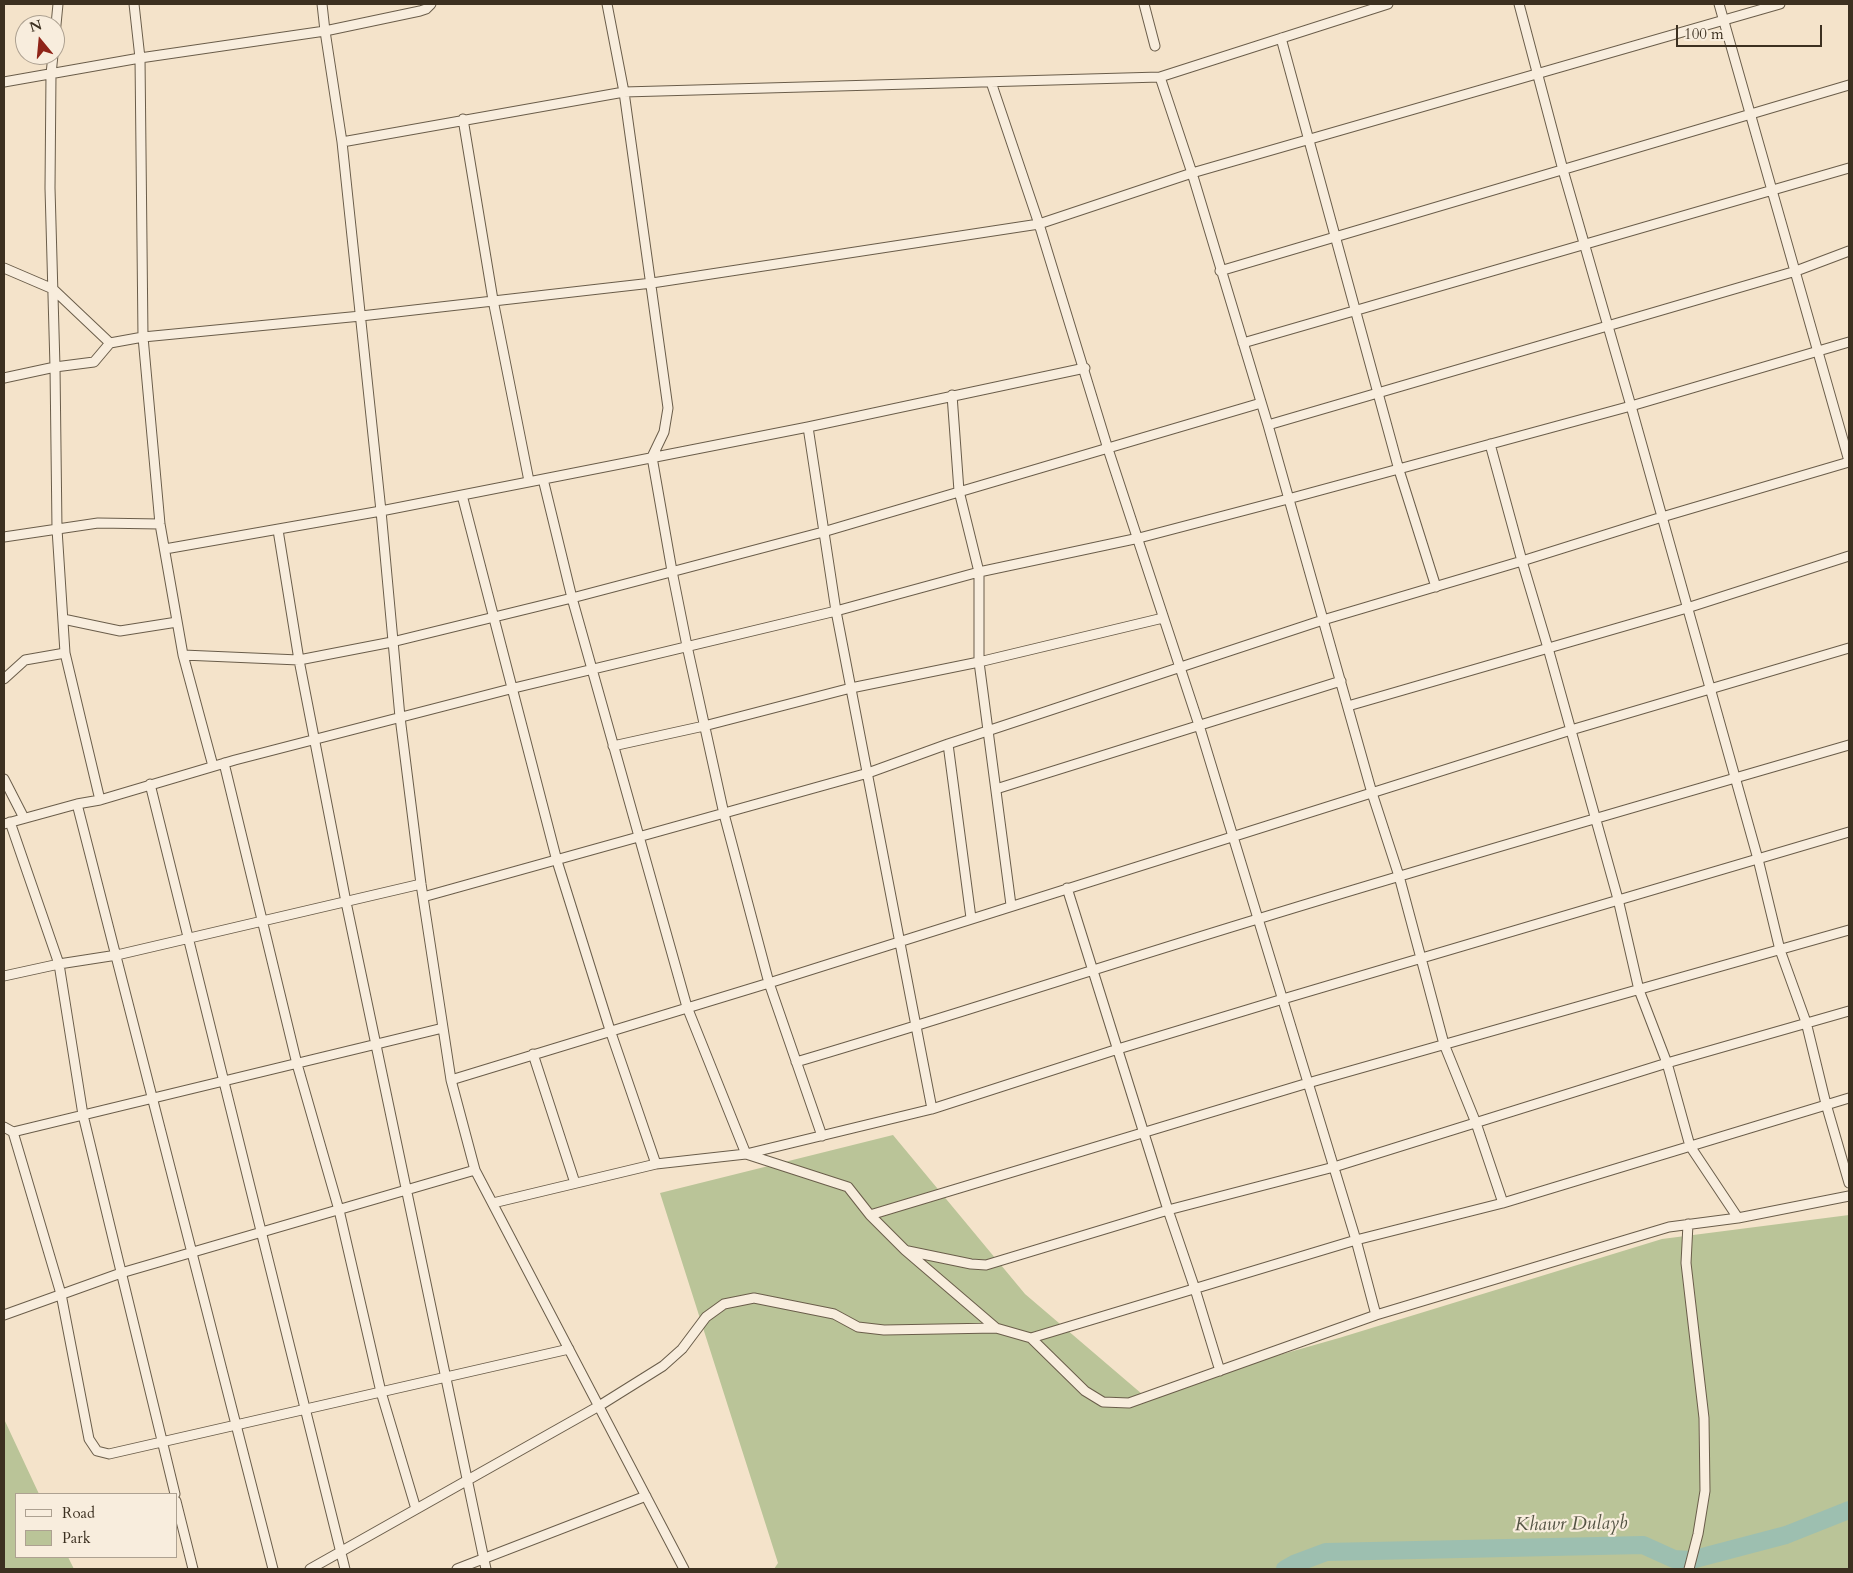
<!DOCTYPE html>
<style>
body{margin:0}
#map{position:relative;width:1853px;height:1573px;overflow:hidden;background:#f4e3ca;font-family:Cardo,serif}
canvas{display:block}
.frame{position:absolute;inset:0;border:5px solid #3c3020;pointer-events:none}
.legend{position:absolute;left:15px;top:1493px;width:162px;height:65px;box-sizing:border-box;background:#f8eddd;border:1px solid #ada191;margin:0;padding:6px 9px;list-style:none;font-size:15px;color:#3c3020}
.legend li{display:flex;align-items:center;gap:10px;height:25px}
.legend b{width:25px;border:1px solid #ada191}
.north{position:absolute;left:15px;top:15px;width:50px;height:50px;box-sizing:border-box;background:#f8eddd;border:1px solid #ada191;border-radius:50%;rotate:343deg;font-size:14px;font-weight:700;line-height:20px;text-align:center;color:#3c3020}
.north::after{content:'';display:block;margin:auto;width:18px;height:22px;background:#8f2418;clip-path:polygon(50% 0,100% 100%,50% 72%,0 100%)}
.scale{position:absolute;left:1676px;top:25px;width:146px;height:22px;box-sizing:border-box;border:2px solid #3c3020;border-top:0;padding-left:6px;font-size:15px;line-height:18px;white-space:nowrap;color:#3c3020;-webkit-text-stroke:4px #f8eddd;paint-order:stroke}
</style>
<div id="map">
<canvas width="1853" height="1573"></canvas>
<div class="frame"></div>
<ul class="legend">
<li><b style="height:6px;background:#f8eddd"></b>Road</li>
<li><b style="height:14px;background:#bac498"></b>Park</li>
</ul>
<div class="north">N</div>
<div class="scale">100 m</div>
</div>
<script>
const c = document.querySelector('canvas').getContext('2d');
c.lineJoin = 'round';
function paint(path, color) { c.fillStyle = color; c.fill(path, 'evenodd'); }
function strokePath(path, color, width, dash) { c.strokeStyle = color; c.lineWidth = width; c.lineCap = dash ? 'butt' : 'round'; c.setLineDash(dash || []); c.stroke(path); }
function drawText(font, color, halo, rows, align = 'center') {
  c.font = font + ' Cardo,serif'; c.lineWidth = 4.5; c.setLineDash([]); c.textBaseline = 'middle'; c.strokeStyle = halo; c.fillStyle = color; for (const [text, x, y, turn = 0] of rows) {
    c.save(); c.translate(x, y); c.rotate((+turn || 0) * Math.PI / 180); c.textAlign = isNaN(turn) ? turn : align; if (halo) c.strokeText(text, 0, 0); c.fillText(text, 0, 0); c.restore();
  }
}
paint(new Path2D(`
 M893,1135l132,159 117,100 197,-56 323,-99 187,-24v354h-1075l4,-6 -118,-370z
 M4,1419l35,75h-23v63h52l6,12h-70z`), '#bac498');
strokePath(new Path2D(`
 M1285,1569l9,-5 32,-12 317,-7 31,14 17,1 95,-25 63,-25`), '#9dbfb0', 18);
const street = new Path2D(`
 M134,4l6,54 3,279 17,187 23,131 30,111
 M322,4l3,27 95,-20 6,-2 5,-5
 M607,4l17,88 44,316 -4,24 -12,25 20,114 15,75 37,168 45,169 53,153
 M1144,4l11,42
 M1519,4l44,166 68,236 127,453 22,91 26,72 20,82 23,79
 M1719,4l130,457
 M55,35l3,-31
 M1281,38l118,432 37,117
 M53,55l-2,19 -1,114 5,179 2,162 8,124 35,147
 M1160,77l32,96 76,252 104,368 27,83 45,168 32,79 27,80
 M4,82l136,-24 185,-27 17,111 282,-50 536,-15 228,-73
 M991,82l48,142 69,225 91,276 157,515 20,75
 M463,119l30,181 36,181
 M342,142l39,369 19,206 21,167 30,196 24,90 209,399
 M4,268l49,21 57,54 33,-6 218,-21 291,-33 387,-59 153,-51 588,-169
 M1220,271l629,-186
 M1243,343l606,-175
 M4,378l51,-11 39,-5 16,-19
 M952,395l7,96 20,81v90l32,243
 M1268,425l528,-154 53,-20
 M808,427l28,184 96,498
 M1490,444l32,117 26,87 70,251 21,91 28,73 23,83 48,72
 M543,479l29,119 115,409 59,147 102,33 22,28 35,35 91,78 35,10 325,-98 147,-37 346,-105
 M462,495l95,366 53,169 46,134
 M278,530l21,130 47,242 140,667
 M4,537l94,-14 62,1
 M165,549l216,-38 427,-84 277,-59
 M63,619l57,12 57,-9
 M183,655l116,5 93,-18 180,-44 251,-66 438,-129
 M4,679l21,-19 40,-7
 M1348,706l339,-98 162,-52
 M948,744l23,174
 M613,746l91,-20 147,-38 128,-26 184,-44
 M224,763l73,301 42,146 42,182 35,117
 M4,779l20,39
 M150,784l195,785
 M996,789l345,-108
 M77,804l196,765
 M10,822l49,142 24,151 92,379
 M4,824l73,-20 23,-4 135,-40 279,-72 322,-77 143,-39 160,-34 149,-39 343,-93 218,-64
 M1067,888l101,322 27,79 25,82
 M423,897l445,-124 80,-29 375,-124 199,-59 140,-44 187,-55
 M4,976l55,-12 58,-9 304,-71
 M533,1054l42,129
 M796,1062c156,-46 310,-97 465,-144 195,-60 392,-116 588,-173
 M451,1080l318,-97 802,-253 278,-82
 M4,1127l9,5 430,-104
 M13,1132l48,162 28,145 8,12 12,3 460,-105
 M493,1203l163,-39 90,-10 186,-45 186,-60 165,-50 566,-167
 M870,1215l438,-132 541,-153
 M1688,1224l-2,39 18,155 1,73 -7,43 -9,35
 M908,1251l63,13 15,1 182,-55 166,-43 333,-104 182,-52
 M4,1315l117,-42 354,-103
 M1031,1338l54,53 18,11 26,1 247,-88 293,-88 69,-9 111,-22
 M176,1501l17,68
 M310,1569l289,-163 64,-40 19,-17 24,-32 18,-13 30,-6 80,16 24,13 26,3 112,-2
 M457,1569l189,-73`);
strokePath(street, '#6a5d4a', 11);
strokePath(street, '#f8eddd', 9);
drawText('italic 19px', '#545444', '#f8eddd', [
 ["Khawr Dulayb",1571,1525,-1]
]);
</script>
